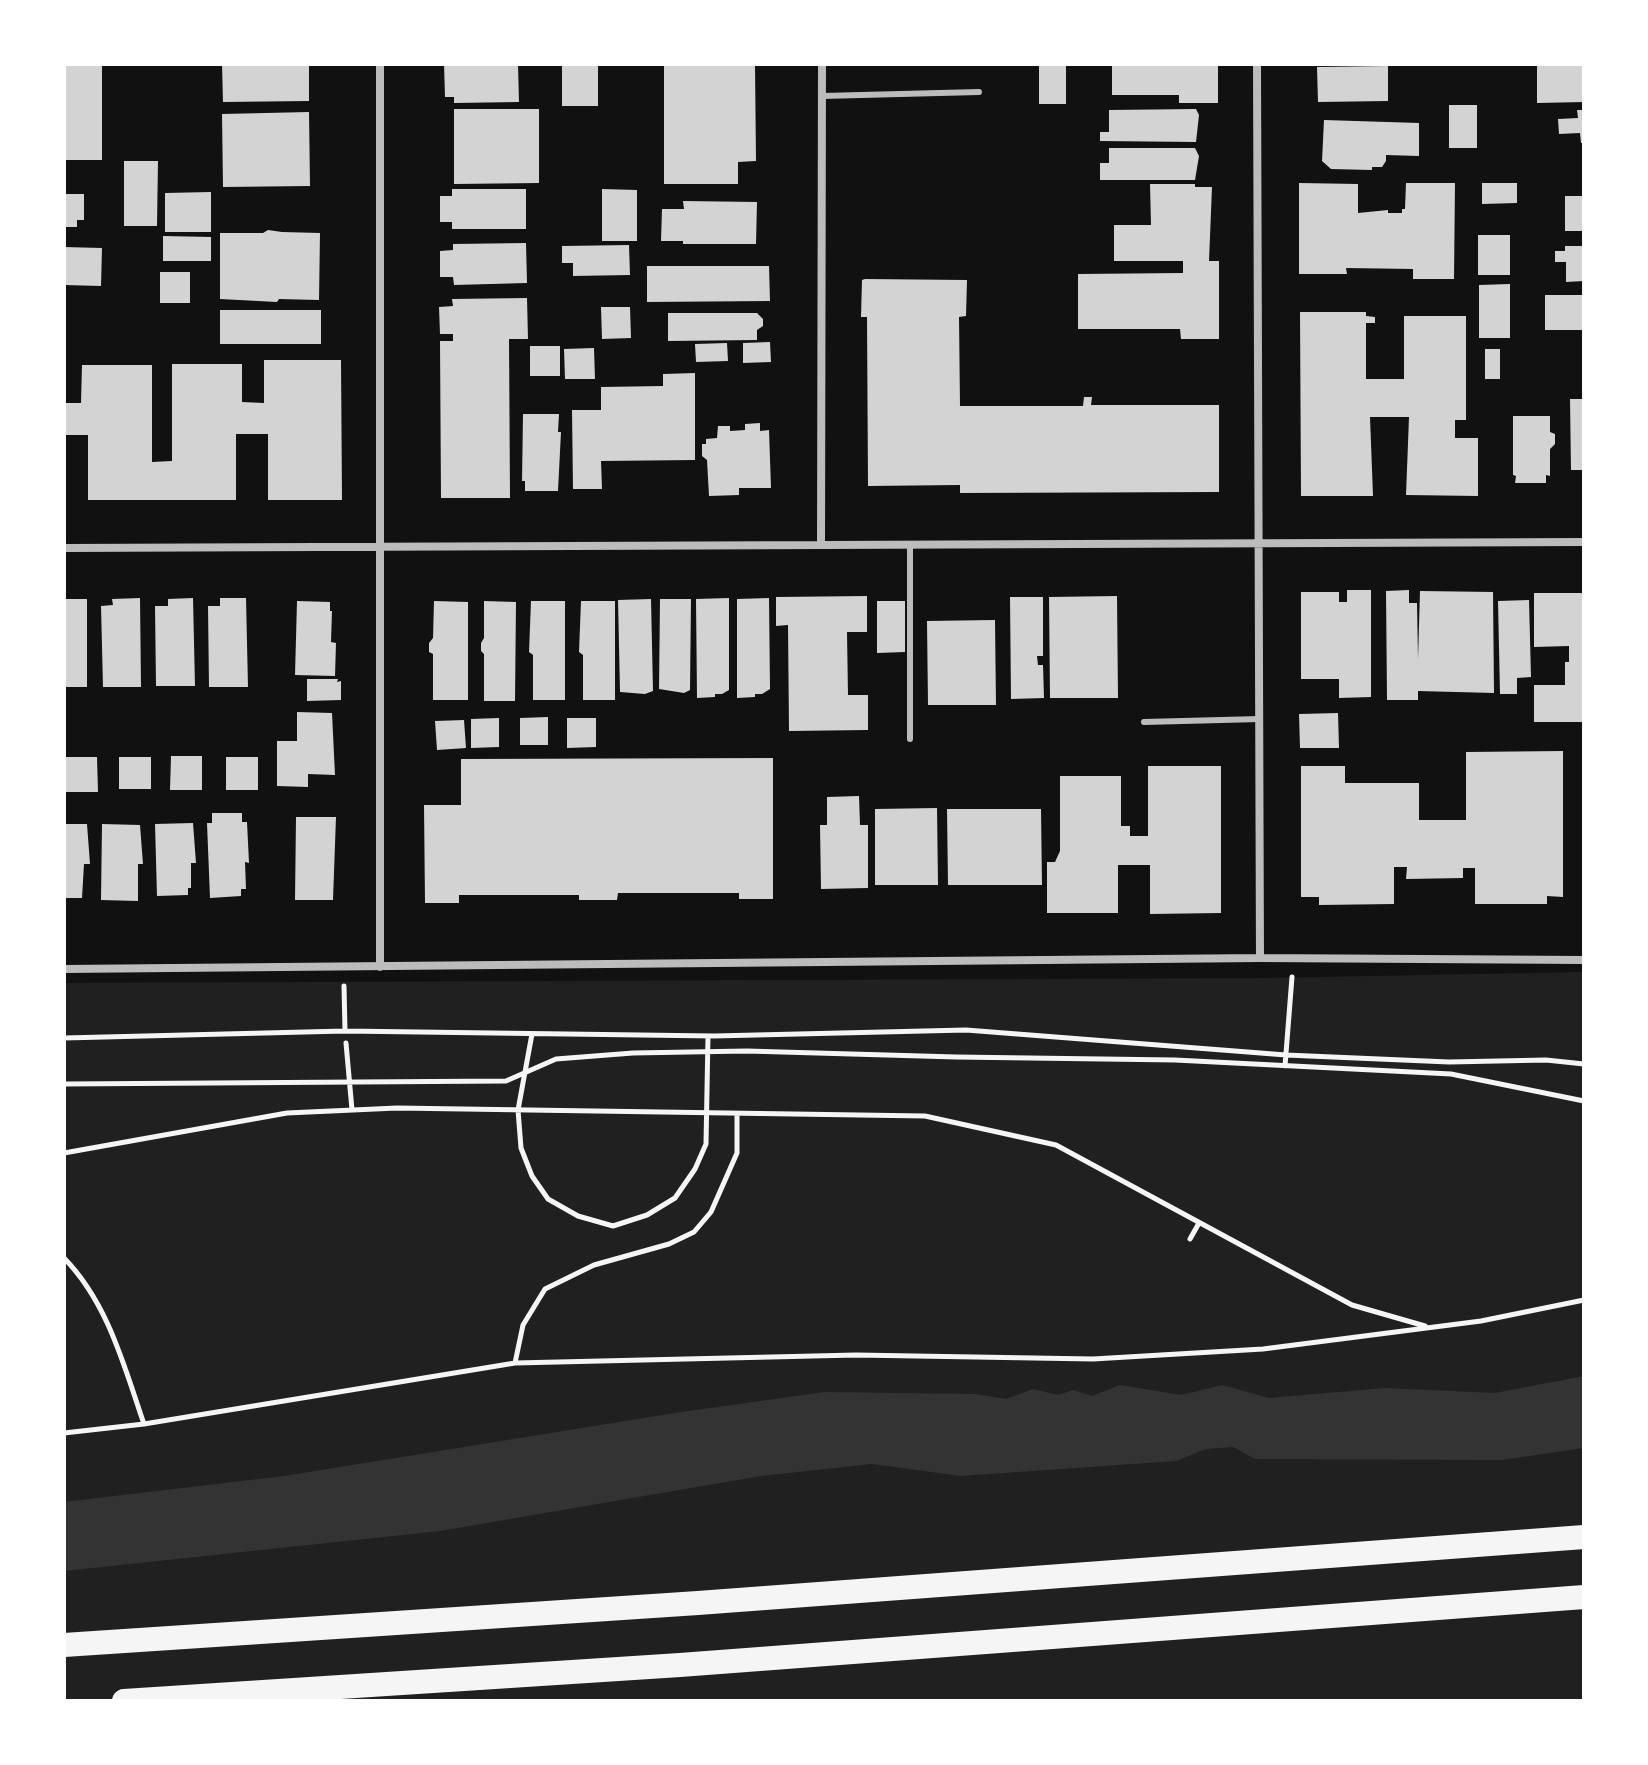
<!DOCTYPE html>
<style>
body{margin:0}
#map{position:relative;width:1648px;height:1765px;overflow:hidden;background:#111;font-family:"Libre Baskerville",serif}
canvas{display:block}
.frame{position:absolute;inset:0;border:66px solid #fff;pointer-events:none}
</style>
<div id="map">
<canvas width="1648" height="1765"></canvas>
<div class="frame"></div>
</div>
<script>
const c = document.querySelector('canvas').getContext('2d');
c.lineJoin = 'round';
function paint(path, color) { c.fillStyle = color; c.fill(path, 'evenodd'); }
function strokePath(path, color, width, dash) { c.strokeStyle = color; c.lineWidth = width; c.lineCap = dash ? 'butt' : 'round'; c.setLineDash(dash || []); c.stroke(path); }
paint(new Path2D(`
 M1584,972v729h-1520v-718l1198,-5z`), '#202020');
paint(new Path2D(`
 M1584,1376v72l-82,12 -247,-1 -22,-12 -27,2 -30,12 -215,15 -89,-12 -111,12 -321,55 -376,40v-69l220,-26 397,-64 144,-20 150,2 31,5 27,-10 25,6 15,-5 19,6 28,-11 61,10 41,-10 47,13 116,-10 110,5z`), '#333');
paint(new Path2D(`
 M64,64h38v96h-38z
 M222,64h87v37l-86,1z
 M444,64h74l1,38 -65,1v-6h-9z
 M562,64h36v42h-36z
 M664,64h91l1,97 -18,1v22h-74z
 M1039,64h27v40h-27z
 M1112,64h106v39h-39v-8h-67z
 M1537,64h47v38l-47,1z
 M1388,66v35l-70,1 -1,-35z
 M1449,105h28v43h-28z
 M454,109h85v74l-85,1z
 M1196,109l3,6 -3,27 -96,-1v-9h9v-22z
 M1577,110h7v33h-3l-1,-10 -21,1 -1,-15 20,-1z
 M309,112l1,74 -87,1 -1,-73z
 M1324,120l95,3v33l-33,-1v6l-4,6h-10v3l-41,-1 -9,-8z
 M1109,148h86l4,8 -4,24h-95v-17h9z
 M124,161h34l-1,65h-33z
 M1299,183l59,1v29l30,-3v3h14v-4h3l1,-26h49l-1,96h-41v-10l-67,-1 1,6h-48z
 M1482,183h35v20l-35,1z
 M1150,184h45v3h17l-3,74h10v78h-38l-1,-10h-102v-55l105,-1v-12h-69v-36h37z
 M452,189h74v40h-74v-7h-12v-26h12z
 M602,189l35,1v51h-35z
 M211,192v40h-46v-39z
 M64,194h20v26h-7v7h-13z
 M1565,196h19v35h-19z
 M683,201l74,1 -1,42h-73v-3h-22l1,-32h22z
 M268,230l14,2 38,1 -1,67 -40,-1 -2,3 -57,-3v-66h43z
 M1478,235h32v40h-32z
 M163,236l48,1v24h-48z
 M526,243l1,40 -73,2 -1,-8h-13v-26l13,-1v-6z
 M629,245l1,30 -57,1v-13h-11v-17z
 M1565,246h19v35l-18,1v-20h-11v-11h10z
 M64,247l38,1 -1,38 -37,-1z
 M647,266h122l1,35 -123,1z
 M160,272h30v31h-30z
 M865,279l102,1 -1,36 -7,1 1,89h123l1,-9h8l-1,8h128v87l-259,1v-8l-92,1 -1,-169h-6l1,-37z
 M1510,284v54h-31v-53z
 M1545,295h39v35h-39z
 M527,298l1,41h-19l1,159h-69l-1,-157h13v-7h-13l-1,-27 14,-1 -1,-7z
 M601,307h29l1,31 -29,1z
 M220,310h101v34h-101z
 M1300,312h66v4l9,1v6h-9v56h38v-63h62v104h-11v18h23v58l-72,-1 3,-78h-39l3,79h-72z
 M668,313h89l6,6v7l-6,4v10l-89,1z
 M770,342l1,20 -28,1v-20z
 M727,343l1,18 -32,1 -1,-18z
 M530,346h30v30h-30z
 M594,348l1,31h-30l-1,-30z
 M1485,349h15v30h-15z
 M264,360h77l1,140h-74v-66h-32v66h-148v-65h-24v-32h17l1,-38h70v97l20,-1v-97h70v38l22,1z
 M695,373v87l-94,1 1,28h-29l-1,-79h29v-23l62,-1v-12z
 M1570,399h14v71h-13z
 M523,414h36l-1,18h3l-3,59h-33v-10h-3z
 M1513,416h37v16l5,2v10l-5,5v27l-4,-1v8h-31l1,-7 -3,-1z
 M760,423v8l9,-1 2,58h-32v7l-30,1 -2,-36 -5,-4v-12h4v-5l11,-1 1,-12h12v5l15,-1v-6z
 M1347,590h24v107l-32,1v-19h-38v-87h38v10h8z
 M1409,590v13h8l1,56 2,-68 73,1 1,101 -76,-2v9h-31l-1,-109z
 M1534,593h50v129h-50v-37h31v-23h4v-16l-35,1z
 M867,596v36h-20l1,63h20v35l-79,1 -1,-106 -12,1v-29z
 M1117,596l1,102h-68l-1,-101z
 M1010,597h33v59h-6l1,9h5l1,33 -33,1z
 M140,598l1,89h-38l-2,-81 12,-1 -1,-6z
 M193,598l2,88h-39l-1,-80h13v-7z
 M220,598h26l2,89h-39l-1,-81h12z
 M729,598v92l-7,4h-7v3l-18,1 -1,-99z
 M769,598l1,91 -8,5h-7v3l-18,1v-99z
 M64,599h23v88h-23z
 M651,599l2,92 -8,3 -25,-2 -2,-92z
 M660,599h31l-1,91 -6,3 -25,-4z
 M1529,600l2,77 -14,1v16h-17l-2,-93z
 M297,601l33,1v9h2l-1,31 5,1 -1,33 -40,-1z
 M434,601l34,1v98h-35v-46l-4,-2v-9l4,-5z
 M484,601l32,1 -1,99h-31v-47l-3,-3v-8l3,-5z
 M531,601h34v99h-32v-45l-4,-3z
 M581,601h34v99h-32v-45l-4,-3z
 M877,601h28v51l-28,1z
 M995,620l1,85h-68l-1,-84z
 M307,679h31l-1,3 4,-1v19l-34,1z
 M297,712l35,1 3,62 -27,-1v13l-31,-1v-45h20z
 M1338,713l1,35h-39l-1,-34z
 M548,717v28h-28v-27z
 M499,718v29l-28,1v-29z
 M567,718h29v29l-29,1z
 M464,720l2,28 -29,2 -2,-29z
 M1563,751v146l-16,-1v8h-72v-36h-12v10l-57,1 1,-12h-13v37l-75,1v-8h-18v-131h44v17h74v37h47v-68z
 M171,756h31v34h-32z
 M65,757h32l1,35h-32z
 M119,757h32v32h-32z
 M226,757h32v33h-32z
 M773,758v141h-34v-6h-121l-1,7h-38v-5h-120v8h-34l-1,-98h37v-46z
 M1148,766h73v147l-71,1v-49h-32v48h-71v-51h8l5,-11v-75h61v50h9v10h18z
 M859,796l1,29h8v63l-47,1 -1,-64h7v-28z
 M937,808l1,77h-63v-76z
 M947,809h94l1,76h-94z
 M212,813h30v9h5l2,41 -4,-1 1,27h-5v7l-31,2 -3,-75h5z
 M296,817h40l-3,83h-38z
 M193,823l3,40h-5v25h-3v7l-31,1 -2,-72z
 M64,824h23l3,40h-6l-2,34h-18z
 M102,824l38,1 3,39h-5v37l-37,-1z`), '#d3d3d3');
strokePath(new Path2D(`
 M344,986l1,45
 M532,1034l-14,76 3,38 11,28 16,23 30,17 35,10 34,-11 28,-17 20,-29 11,-25 2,-108
 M64,1038l281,-7 369,5 252,-6 320,25 163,7 97,-2 38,4
 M346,1043l6,67
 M1285,1066l7,-89
 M64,1084l442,-3 50,-22 77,-6 114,-2 209,6 219,3 276,14 133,27
 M64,1153l223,-40 110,-5 528,8 131,29 296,160 73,21
 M1190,1239l9,-16
 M64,1258c44,45 60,108 80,166
 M515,1363l8,-38 22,-36 49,-24 75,-21 25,-12 17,-20 26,-59v-39
 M64,1433l80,-9 371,-61 341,-8 237,4 170,-10 218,-28 103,-21`), '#f5f5f5', 5);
strokePath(new Path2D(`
 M822,96l157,-4
 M1144,722l116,-3
 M910,739v-194`), '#bcbcbc', 6);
strokePath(new Path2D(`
 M1257,64l3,894
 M821,545l1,-481
 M64,548l1520,-6
 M380,967v-903
 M64,969l1196,-11 324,2`), '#bcbcbc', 8);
strokePath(new Path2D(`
 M64,1645l634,-42 886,-66
 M124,1701l556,-36 904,-68`), '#f5f5f5', 24);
</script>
